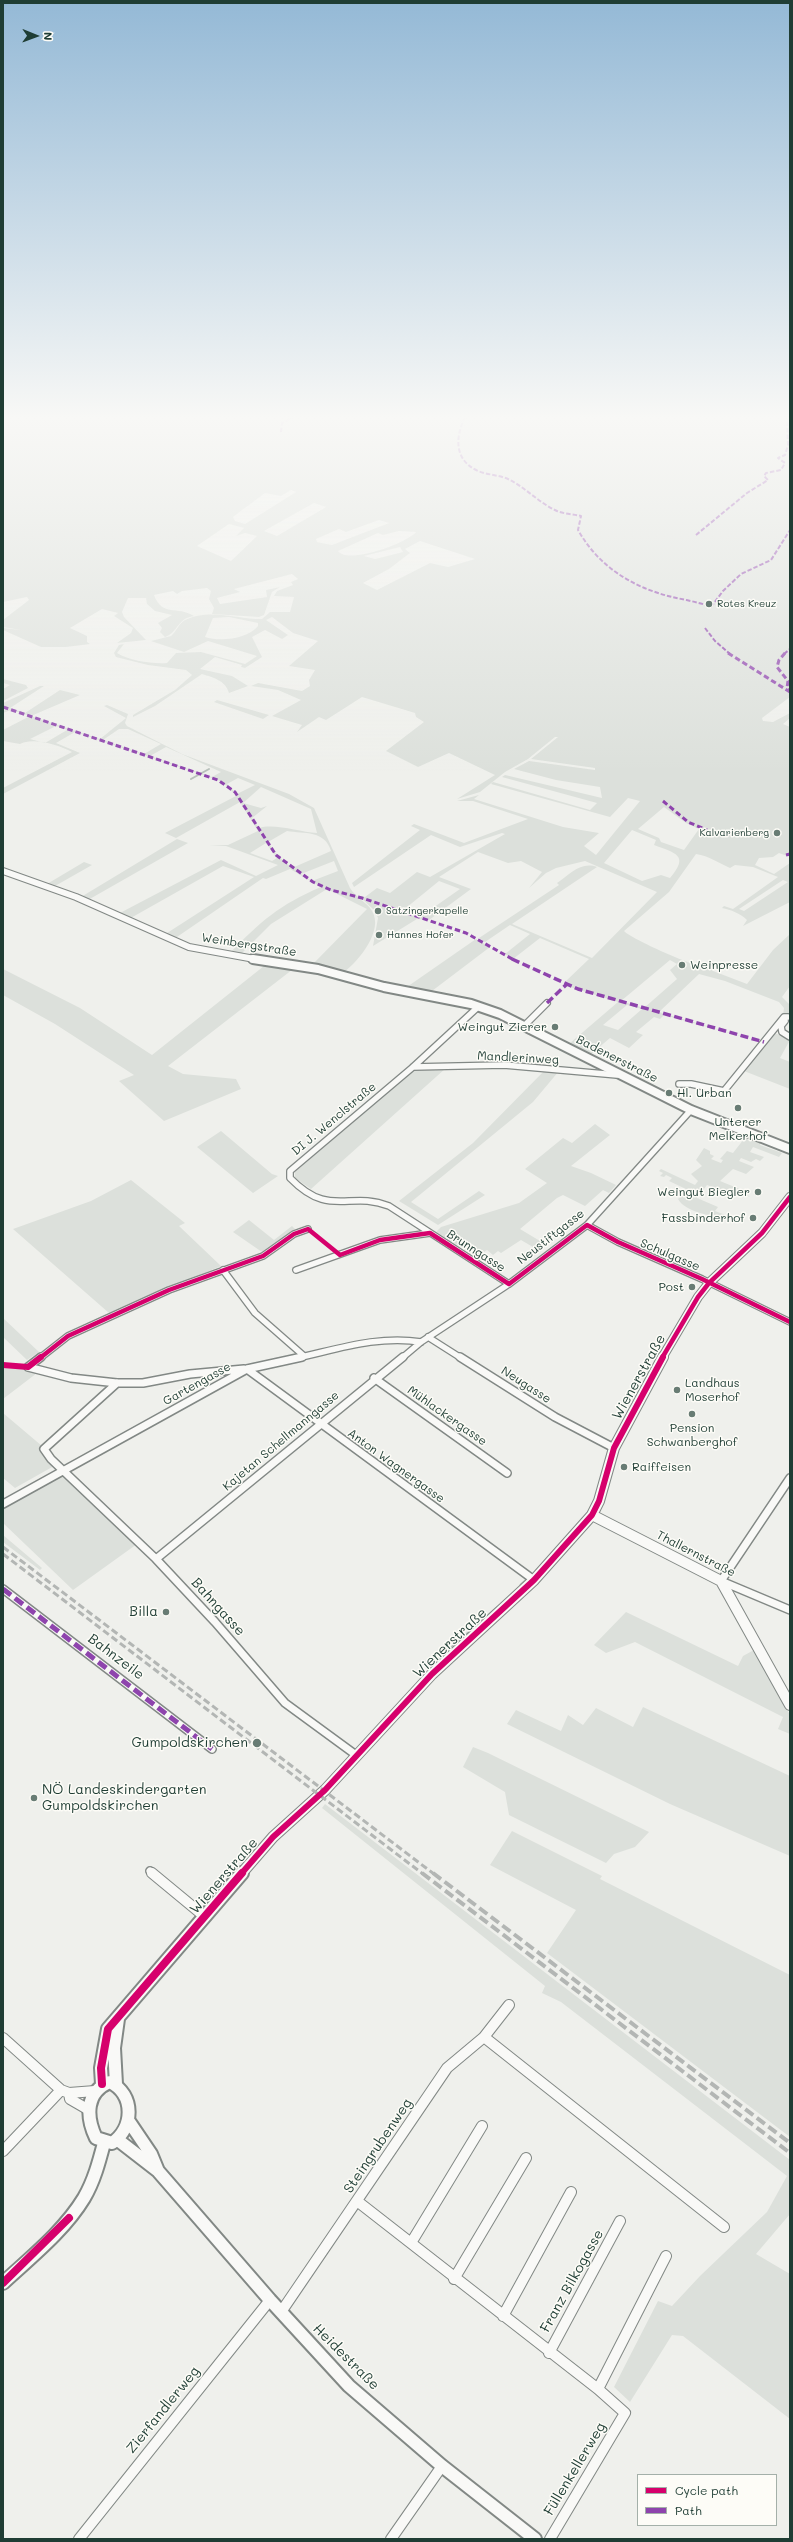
<!DOCTYPE html>
<meta charset="utf-8">
<style>
body{margin:0}
#map{position:relative;width:793px;height:2542px;overflow:hidden;background:#eff0ec;font-family:Mali,sans-serif}
canvas{display:block}
.frame{position:absolute;inset:0;border:4px solid #1f3d34;pointer-events:none}
.legend{position:absolute;left:637px;top:2474px;width:140px;height:52px;box-sizing:border-box;background:#fdfcf7;border:1px solid #a4b0a9;margin:0;padding:5px 7px;list-style:none;font-size:12px;color:#1f3d34}
.legend li{display:flex;align-items:center;gap:8px;height:20px}
.legend b{width:20px;border:1px solid #a4b0a9}
.north{position:absolute;left:16px;top:16px;width:40px;height:40px;-webkit-text-stroke:3px #fdfcf7;paint-order:stroke;rotate:91deg;font-size:11px;font-weight:700;line-height:16px;text-align:center;color:#1f3d34}
.north::after{content:'';display:block;margin:auto;width:14px;height:18px;background:#1f3d34;clip-path:polygon(50% 0,100% 100%,50% 72%,0 100%)}
</style>
<div id="map">
<canvas width="793" height="2542"></canvas>
<div class="frame"></div>
<ul class="legend">
<li><b style="height:5px;background:#d6006c"></b>Cycle path</li>
<li><b style="height:5px;background:#8e44ad"></b>Path</li>
</ul>
<div class="north">N</div>
</div>
<script>
const c = document.querySelector('canvas').getContext('2d');
c.lineJoin = 'round';
function paint(path, color) { c.fillStyle = color; c.fill(path, 'evenodd'); }
function strokePath(path, color, width, dash) { c.strokeStyle = color; c.lineWidth = width; c.lineCap = dash ? 'butt' : 'round'; c.setLineDash(dash || []); c.stroke(path); }
function drawText(font, color, halo, rows, align = 'center') {
  c.font = font + ' Mali,sans-serif'; c.lineWidth = 3; c.setLineDash([]); c.textBaseline = 'middle'; c.strokeStyle = halo; c.fillStyle = color; for (const [text, x, y, turn = 0] of rows) {
    c.save(); c.translate(x, y); c.rotate((+turn || 0) * Math.PI / 180); c.textAlign = isNaN(turn) ? turn : align; if (halo) c.strokeText(text, 0, 0); c.fillText(text, 0, 0); c.restore();
  }
}
paint(new Path2D(`
 M3,417h787v280l-28,21 1,3 10,1 17,-9v5l-7,6 7,3v130l-11,-4 -6,4 -14,1 -4,7 19,9 16,-11v39l-47,24 4,-6c-7,-7 -16,-10 -25,-12l2,-2 9,3 45,-32 -25,-10 -18,-2 -5,3c-11,-5 -21,-12 -34,-14l-27,38 -45,39c7,8 77,39 86,37l3,3 34,13 26,-34 17,-16v52l-8,11 8,8v8l-7,2 1,-7 -5,-6 -54,-21 -26,-7 -40,38 103,30 -98,-27 -4,4 -6,-2 -18,15 7,3 -14,13 -19,-10 -20,17 -21,-11 49,-42 -51,-16 4,-2 -5,-3 23,-22 -49,-21 -27,21 -8,-5 25,-20 -20,-9 -25,17 -6,-4 80,-53 -2,-2c13,-9 24,-22 40,-16l-85,57 80,34 65,-66 -72,-31 -29,7 -10,5 -17,15 13,-16 -21,-11 -13,2 -30,-11 -39,25 32,12 -42,31 -12,-1 -44,27 5,-28 -4,-8 -15,-14 6,1 12,-9 13,5 27,-21 13,5 75,-43 -3,-1 -42,14 -29,-12 -77,52 -2,-4 68,-53 -9,-4 3,-2 50,19 64,-24 -55,-18h-16l22,-6 -5,4 89,28 36,6 -15,13 12,9 44,-54 -12,-3 -18,19 -119,-33 2,-2 97,28 7,-7 -95,-26 3,-2 97,23 -2,-11 -44,-7 -42,-11 15,-8 66,9v-2l-64,-9 27,-22h-3l-27,22 -23,13 -25,20 -23,7 38,-24 -46,-22 -31,14 -32,-16 38,-29 -8,-5 -1,-4 -53,-16 -36,23 -7,-3 -22,15 5,-7 -30,-9 29,-16 -23,-10 -27,-4 7,-3 44,8 8,-5 -1,-6 6,-10 -26,-4 29,-25 -25,-8 -21,-16 -6,3 22,15 -6,4 -17,-9 -13,7 10,20 -17,11 -4,-1 1,-2 -27,-8 -15,12 32,7 16,10 -19,7c-4,-13 -15,-15 -27,-19l-47,32 -22,11v-2l42,-25 17,-15 -6,-5 -38,-5 -32,-8 -2,-4 5,-8 5,-1 -7,9c13,8 35,11 50,10l9,-10 25,-1 44,12 12,-8 -49,-15 -24,11 -33,-11 20,-5c5,-4 8,-13 14,-16 23,-12 53,-1 77,-1l8,-7h20l4,-15 -20,-1 3,-5 16,-6 -2,-3 7,-3 -6,-5 -58,15 6,3 -23,6 3,6 47,-7 -1,-7 14,-3 -8,5 -8,23 -5,2 -47,-3 2,-6 -5,-9 2,-8 -4,-3 -25,3 -5,3 -4,-3 -19,4c9,23 23,10 40,21 -18,3 -15,16 -29,21l-5,-5 2,-4 -4,-5 14,-8 -17,-4 -8,-7 -1,-6h-18l-6,14 2,5 22,23 -29,3 14,-10 2,-5 -19,-12 4,-3 -16,-4 -32,19 17,8v6l3,2 -24,3h-25l-38,-17v-2l18,2 -18,-3v-7l26,-20 -2,-3 -24,5zM291,490l5,2 -51,32 -10,-3 -2,-4 32,-24 16,3zM314,503l12,4 -49,29 -13,-5zM379,520l10,3 -57,22 -15,-3 -1,-3 23,-10 7,3zM229,524l15,4 -8,8 9,-3 12,3 -26,25 -34,-15zM399,531l17,1c-9,11 -68,33 -78,19l40,-18 5,2zM420,541l55,18 -27,8 -18,-4 -53,27 -14,-7 26,-14 21,-16 -5,-4zM400,547l3,5 -28,7 -11,-3zM229,617l29,6v3c-11,13 -37,16 -53,11l8,-19zM664,807l22,16 13,6 -15,21 -23,-8 -2,-4 -21,-9zM632,830l24,10 -2,5c21,8 36,10 16,33l-9,-3 -19,6 -38,-18zM783,880l5,2 -44,29 -5,-2zM439,881l21,8 -40,28 -19,-5zM670,960l7,4 -7,6 7,9 -33,29 -23,-7zM627,1005l15,4 -24,21 -15,-5z
 M3,679l23,6 2,3 -25,13v-12l7,-4 -7,-2z
 M40,686h4l-34,22 15,5 35,-23 20,5 -49,21 69,23 26,-21 -22,-12 3,-1 21,9 -3,9 2,3 55,28 107,40 25,14 36,80c6,10 17,14 22,23 12,19 -13,50 -28,61l-32,-7 55,-56 -40,-20 -56,35 -31,31 -11,-1c32,-33 50,-49 92,-67l-31,-18 -24,10 -3,-1 -89,61 -10,-4 90,-58 -31,-11 -94,53 -11,-5 103,-54 35,16 22,-11 -52,-19 -17,-1h19l30,-14 -18,-29 -64,36 -11,-5 71,-37 -9,-10 -9,-6 -143,-48 -19,11 24,10 -77,41v-6l69,-36c-13,-7 -39,-15 -52,-8l-17,-3v-11l27,-14 -19,-6 -8,3 3,-5 -3,-1v-4zM56,726l11,4 -22,13 -15,-4zM119,729h9l33,15 -17,10 -41,-14zM166,747l55,25 -9,5 -62,-21zM238,778l17,7 -18,9 -10,-10zM261,787l50,22 6,24c-18,-1 -42,-10 -58,-5l-7,-10 15,-12 -6,2 -18,-5zM287,831c17,3 38,-1 44,20l-39,17 -15,-13 -9,-13zM266,843l11,15 -5,3 -22,-8zM334,861l4,10 -26,10 -11,-7z
 M217,700l52,15 -6,4 -49,-17z
 M177,839l11,4 -100,57 -7,-3z
 M84,862l8,3 -37,21 -8,-2z
 M476,939l14,8 -62,47 -24,-5z
 M269,962l28,4 -129,100 15,8 53,5 5,10 -77,32 -45,-40 15,-6 -79,-51 -52,-29v-26l77,39 72,47z
 M775,1033l15,7 -10,18 10,4v27l-46,-18z
 M446,1068l-135,121 -16,-11v-6l119,-103z
 M546,1069l13,2 -26,31 -122,100 27,17 41,-28 6,4 -47,30 -39,-24 74,-58z
 M595,1124l15,11 -39,31 20,7 25,12 -7,8 -6,-3 -18,16 -22,-11 -6,3 -37,31 25,15 -7,6 -17,-10 -20,13 -3,-2 -5,4 -6,-5 -10,7 -41,-25 5,-5 78,-24 28,-20 -22,-14 38,-31 9,5z
 M221,1131l51,43 6,2 -25,17 -56,-46z
 M747,1135l15,5 -2,5 22,8 -3,4 -26,-10 -3,5 14,5 -4,4 -4,-2 -5,3 -10,-4 -2,3 15,6 -8,7 -13,-5 -13,12 22,9 8,7 -16,-7 -3,4 -24,-9 -10,13 21,9 -3,4 13,5 -4,4c-14,-6 -38,-7 -46,-21l10,-9 -19,-9 3,-3 -6,-3 -2,2 -4,-1 3,-3 -4,-2 2,-2 34,16 3,-4 -7,-7 11,-8 -6,-6 8,-12 6,3v3l4,2 -3,3 10,4 2,-3 -3,-1 7,-8 6,2z
 M131,1180l54,43 -6,3 42,40 -112,47 -96,-84 78,-28z
 M249,1220l25,20 18,-14 3,3 -33,23 -29,-20z
 M3,1318l36,34 -12,8 -24,-23z
 M3,1363l16,3 18,7 -34,26z
 M3,1413l39,33 -1,7 13,13 -39,22 -12,-10z
 M63,1475l74,69 -64,46 -70,-67v-15z
 M3,1535l39,33 -2,2 -37,-28z
 M626,1612l112,54 5,-10 11,-6 36,65v19l-12,-5 5,-12 -148,-75 -29,11 -12,-8z
 M643,1707l147,69v80l-120,-52 -163,-80 9,-14 45,21 7,-16 15,10 13,-17 37,19z
 M473,1747l15,6 161,79 -14,15 -21,7 -8,9 -97,-48 -4,-23 -42,-25z
 M325,1804l465,356v54l-34,40 34,20v145l-107,-83 -11,-1 -42,67 -16,-15 44,-86 14,5 28,-30 67,-64 20,-36 -226,-174 -19,-9 3,-7 -223,-178z
 M512,1831l90,45 -2,3 190,96v162l-243,-184 29,-43 -86,-45z`), '#dce0db');
strokePath(new Path2D(`
 M191,779l18,-10`), '#b7c0ba', 2);
strokePath(new Path2D(`
 M521,1585l8,-7
 M432,1665l65,-57`), '#b7c0ba', 3);
const minorFar2 = new Path2D(`
 M478,1007l-65,60 -123,104v7c40,41 59,12 99,28l120,78
 M785,1021l-4,5 1,6 8,5
 M525,1025l22,-22
 M413,1067l91,-2 113,10
 M679,1084h12l33,7 60,-74h4
 M587,1225l31,17 84,37 88,43
 M223,1270l32,43 49,43
 M296,1270l84,-30 50,-7
 M428,1337l33,21
 M40,1358l28,-22 101,-46 94,-34 31,-22 14,-5
 M297,1358c41,-9 82,-23 124,-16
 M402,1358l19,-16 88,-58 78,-59 104,-115`);
const minorFar1 = new Path2D(`
 M460,1357l95,60 59,31
 M28,1367l13,-10
 M28,1367l43,11 46,5h26l47,-9 54,-5
 M247,1369l287,211
 M374,1378l133,95
 M117,1383l-73,66 7,10 105,100 59,63 70,81 71,52
 M790,1478l-69,103 69,29
 M3,1504l244,-135 55,-12
 M156,1559l247,-202
 M3,1589l209,160
 M150,1871l3,3`);
const minor = new Path2D(`
 M152,1873l52,43
 M484,2037l240,190
 M3,2038l58,52 8,3 1,6 19,11
 M69,2093l26,-2
 M3,2151l58,-61
 M357,2201l241,188 27,24 -75,126
 M411,2243l71,-117
 M454,2279l72,-121
 M281,2312l166,-244 37,-31 25,-32
 M503,2316l68,-124
 M549,2353l71,-132
 M598,2389l68,-133
 M79,2539l191,-239
 M391,2539l51,-73`);
const tertiaryFar2 = new Path2D(`
 M662,1358l36,-61 11,-14 53,-50 28,-36`);
const tertiaryFar1 = new Path2D(`
 M592,1515l129,66 69,124
 M241,1874l32,-37 52,-47 107,-116 102,-94 58,-65 7,-14 15,-53 49,-91`);
const tertiary = new Path2D(`
 M110,2082c25,13 24,46 2,61l-16,-5c-10,-21 -11,-46 14,-56z
 M102,2084l-1,-16 7,-39 134,-156
 M116,2084l-2,-36 4,-29
 M128,2120l23,34 7,17
 M118,2140l40,31 112,129 79,86 93,80 93,73
 M3,2283c28,-26 61,-52 81,-85 10,-17 15,-36 20,-55`);
const secondaryFar1 = new Path2D(`
 M3,871l73,26 113,50 71,13`);
const secondary = new Path2D(`
 M253,959l65,10 66,18 87,17 29,10 191,96 99,39`);
strokePath(minorFar2, '#828885', 8);
strokePath(minorFar1, '#828885', 10);
strokePath(minor, '#828885', 12);
strokePath(tertiaryFar2, '#828885', 10);
strokePath(tertiaryFar1, '#828885', 12);
strokePath(tertiary, '#828885', 16);
strokePath(secondaryFar1, '#828885', 8);
strokePath(secondary, '#828885', 12);
strokePath(minorFar2, '#f9f9f7', 5.5);
strokePath(minorFar1, '#f9f9f7', 7);
strokePath(minor, '#f9f9f7', 10);
strokePath(tertiaryFar2, '#f9f9f7', 8);
strokePath(tertiaryFar1, '#f9f9f7', 10);
strokePath(tertiary, '#f9f9f7', 12);
strokePath(secondaryFar1, '#f9f9f7', 6);
strokePath(secondary, '#f9f9f7', 8);
strokePath(new Path2D(`
 M3,1547l431,327
 M3,1554l420,320`), '#b3b6b4', 3, [7, 3.5]);
strokePath(new Path2D(`
 M422,1873l368,280
 M433,1873l357,270`), '#b3b6b4', 4, [10, 4.5]);
strokePath(new Path2D(`
 M465,417c-10,21 -11,43 13,54 10,4 21,4 30,8 17,8 31,24 49,32 7,3 16,3 24,5l-3,14c21,37 54,57 94,67 13,3 27,5 39,10l12,-16 18,-17 30,-14 19,-30
 M281,432l1,-9 12,-6
 M696,535l51,-42 21,-13 -4,-4 2,-3 15,-3 4,-7 -7,-5 7,-3 3,-10 -1,-28
 M705,628l10,13 15,13
 M784,654l6,-5`), '#8e44ad', 2, [4.5, 2]);
strokePath(new Path2D(`
 M728,653l62,39
 M785,653l-6,7 -2,7 11,14 -1,7 3,4
 M3,707l215,73 17,12 41,63 37,27 18,8 31,8 104,35 48,27
 M663,801l25,21 19,8
 M786,855l4,-1`), '#8e44ad', 3, [5.5, 3]);
strokePath(new Path2D(`
 M512,959l66,30 186,53
 M547,1003l21,-20`), '#8e44ad', 3.5, [8, 3.5]);
strokePath(new Path2D(`
 M3,1589l209,160`), '#8e44ad', 5, [10, 5]);
strokePath(new Path2D(`
 M40,1358l28,-22 101,-46 94,-34 31,-22 14,-5 32,26 40,-15 50,-7 79,51 78,-59 31,17 84,37 88,43
 M662,1358l36,-61 11,-14 53,-50 28,-36`), '#d6006c', 4.5);
strokePath(new Path2D(`
 M3,1365l25,2 13,-10
 M241,1874l32,-37 52,-47 107,-116 102,-94 58,-65 7,-14 15,-53 49,-91`), '#d6006c', 6);
strokePath(new Path2D(`
 M102,2084l-1,-16 7,-39 134,-156
 M3,2283l66,-65`), '#d6006c', 8);
const sky = c.createLinearGradient(0, 0, 0, 773);
sky.addColorStop(0, '#94b9d6');
sky.addColorStop(0.54, '#f8f8f6');
sky.addColorStop(1, '#f8f8f600');
c.fillStyle = sky;
c.fillRect(0, 0, 793, 773);
for (const [x, y, r, color] of [
 [709,604,4,"#687c74"],
 [777,833,4,"#687c74"],
 [378,911,4,"#687c74"],
 [379,935,4,"#687c74"],
 [682,965,4,"#687c74"],
 [555,1027,4,"#687c74"],
 [669,1093,4,"#687c74"],
 [738,1108,4,"#687c74"],
 [758,1192,4,"#687c74"],
 [753,1218,4,"#687c74"],
 [692,1287,4,"#687c74"],
 [677,1390,4,"#687c74"],
 [692,1414,4,"#687c74"],
 [624,1467,4,"#687c74"],
 [166,1612,4,"#687c74"],
 [257,1743,5,"#687c74"],
 [34,1798,4,"#687c74"]
]) { const dot = new Path2D(); dot.arc(x, y, r, 0, 2 * Math.PI); c.fillStyle = color; c.fill(dot); strokePath(dot, '#fdfcf7', 1.5); }
drawText('10px', '#1f3d34', '#fdfcf7', [
 ["Rotes Kreuz",717,604],
 ["Kalvarienberg",769,833,"right"],
 ["Satzingerkapelle",386,911],
 ["Hannes Hofer",387,935]
], 'left');
drawText('12px', '#1f3d34', '#fdfcf7', [
 ["Weinbergstraße",249,945,9],
 ["Mandlerinweg",518,1058,3],
 ["Badenerstraße",617,1059,27],
 ["DI J. Wenclstraße",334,1119,-40],
 ["Neustiftgasse",551,1237,-38],
 ["Brunngasse",476,1251,33],
 ["Schulgasse",670,1255,23],
 ["Gartengasse",197,1384,-29],
 ["Neugasse",526,1385,33],
 ["Mühlackergasse",447,1416,35],
 ["Kajetan Schellmanngasse",281,1441,-40],
 ["Anton Wagnergasse",396,1466,36],
 ["Thallernstraße",696,1554,27]
]);
drawText('12px', '#1f3d34', '#fdfcf7', [
 ["Weinpresse",690,965],
 ["Weingut Zierer",547,1027,"right"],
 ["Hl. Urban",677,1093],
 ["Unterer",738,1122,"center"],
 ["Melkerhof",738,1136,"center"],
 ["Weingut Biegler",750,1192,"right"],
 ["Fassbinderhof",745,1218,"right"],
 ["Post",684,1287,"right"],
 ["Landhaus",685,1383],
 ["Moserhof",685,1397],
 ["Pension",692,1428,"center"],
 ["Schwanberghof",692,1442,"center"],
 ["Raiffeisen",632,1467]
], 'left');
drawText('14px', '#1f3d34', '#fdfcf7', [
 ["Wienerstraße",639,1377,-61],
 ["Bahngasse",218,1607,48],
 ["Wienerstraße",450,1643,-43],
 ["Bahnzeile",116,1657,37],
 ["Wienerstraße",224,1876,-49],
 ["Steingrubenweg",378,2146,-56],
 ["Franz Bilkogasse",572,2281,-61],
 ["Heidestraße",346,2357,45],
 ["Zierfandlerweg",163,2410,-51],
 ["Füllenkellerweg",575,2469,-59]
]);
drawText('14px', '#1f3d34', '#fdfcf7', [
 ["Billa",158,1612],
 ["Gumpoldskirchen",248,1743],
 ["NÖ Landeskindergarten",42,1790,"left"],
 ["Gumpoldskirchen",42,1806,"left"]
], 'right');
</script>
